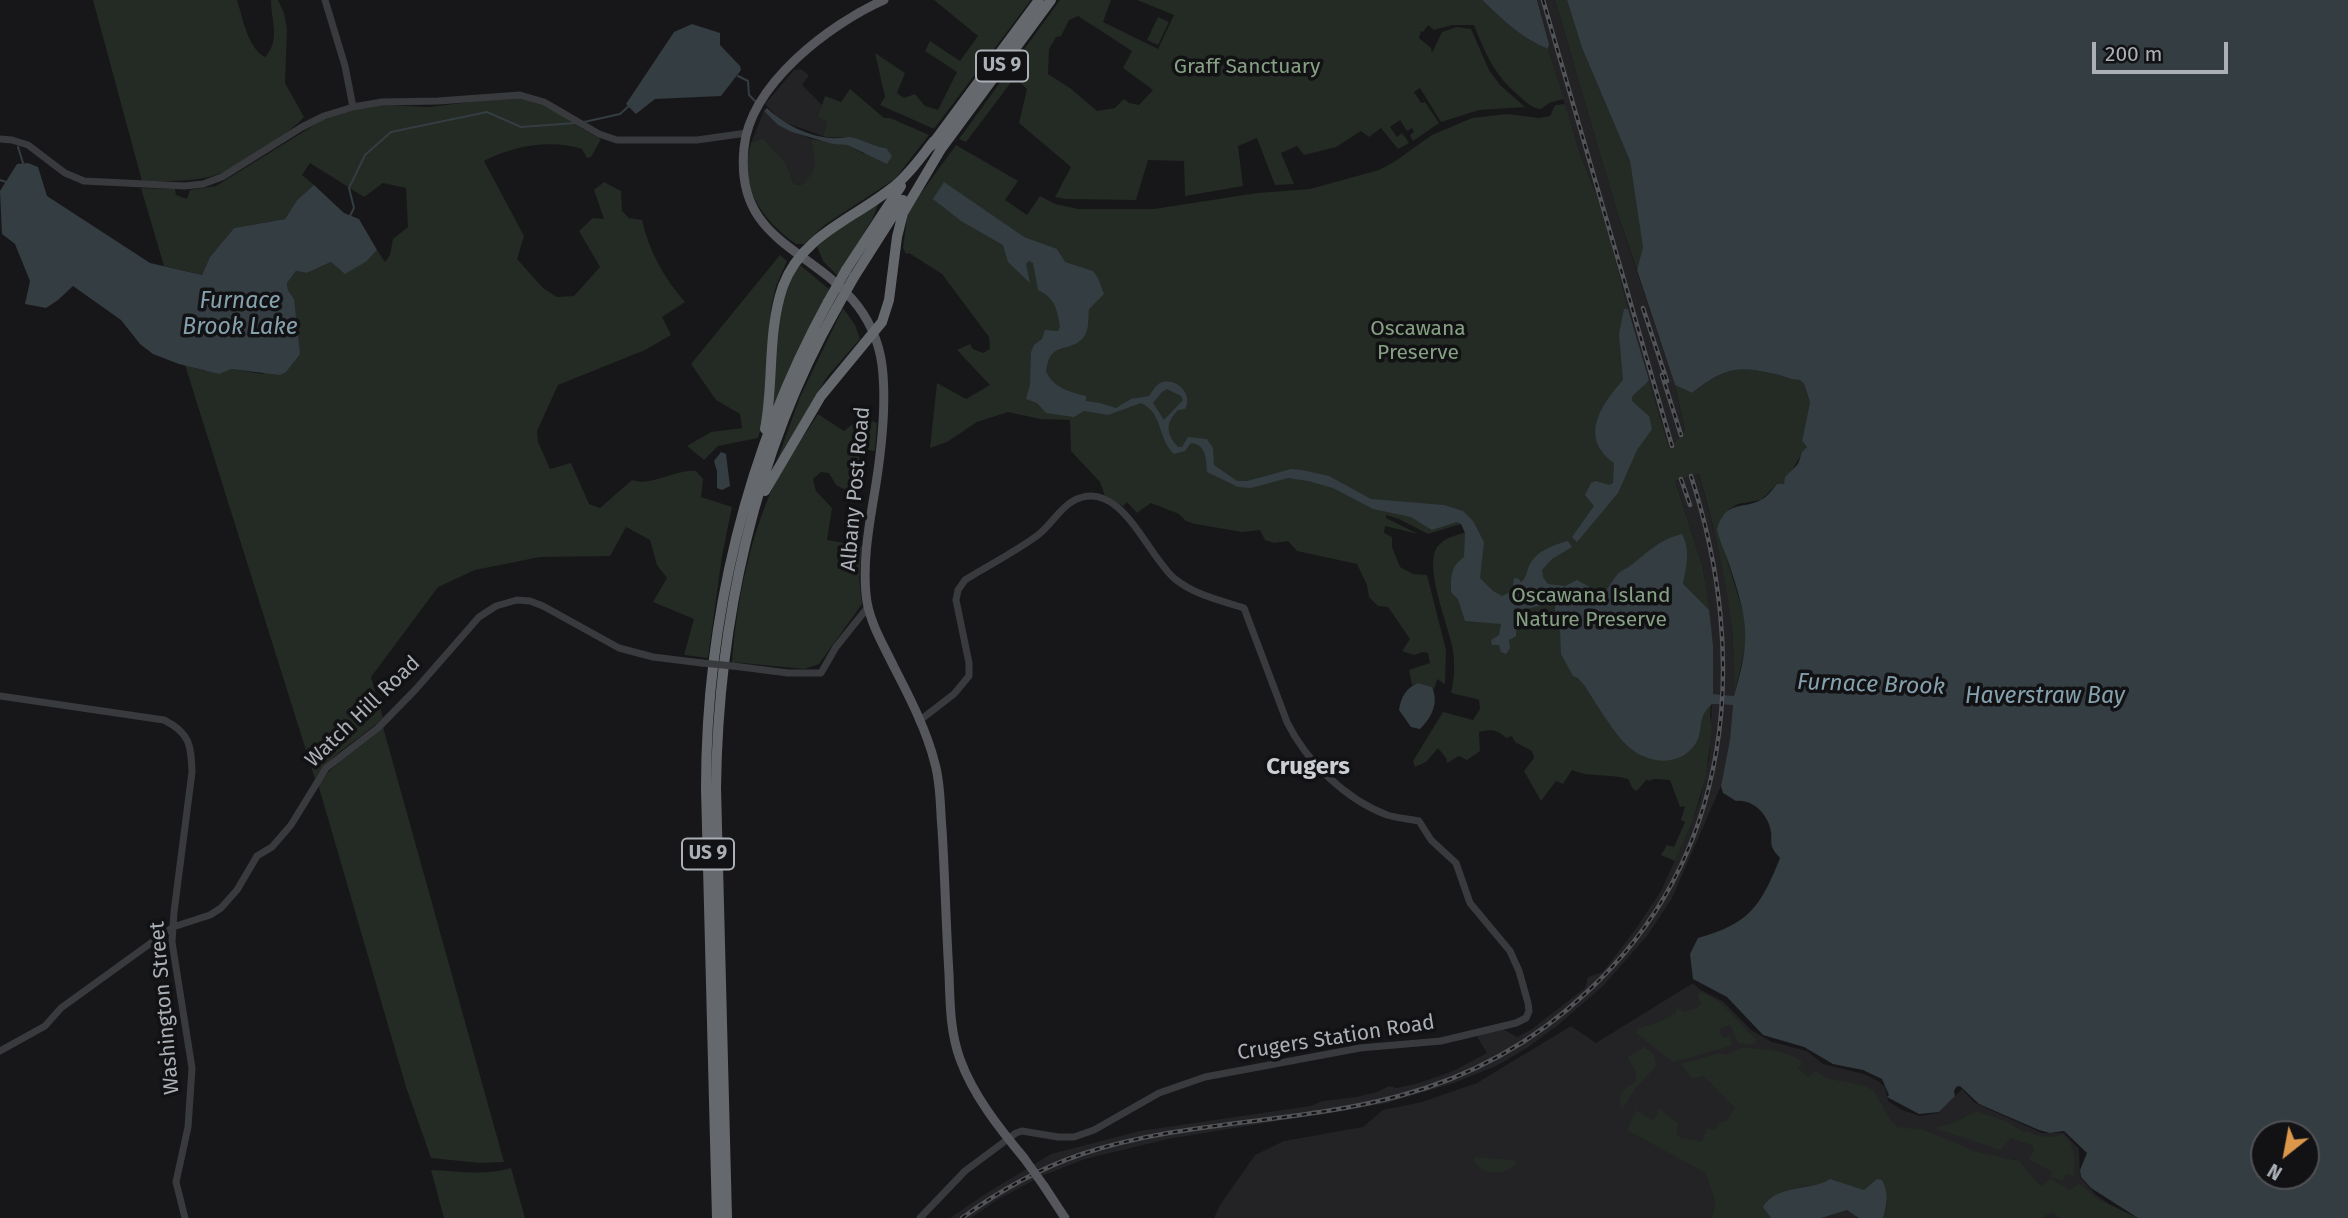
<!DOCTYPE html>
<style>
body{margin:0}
#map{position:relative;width:2348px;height:1218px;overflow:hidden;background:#171719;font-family:"Fira Sans",sans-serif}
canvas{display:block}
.north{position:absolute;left:2250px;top:1120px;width:70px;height:70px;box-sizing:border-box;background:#121214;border:2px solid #4f5155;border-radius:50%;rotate:211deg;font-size:19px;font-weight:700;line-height:28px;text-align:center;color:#abb0b7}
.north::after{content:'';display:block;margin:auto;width:24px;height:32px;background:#dc974b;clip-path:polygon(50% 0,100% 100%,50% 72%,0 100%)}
.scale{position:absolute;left:2092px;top:42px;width:136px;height:32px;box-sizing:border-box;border:4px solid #abb0b7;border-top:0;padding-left:9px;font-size:21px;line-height:24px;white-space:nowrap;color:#abb0b7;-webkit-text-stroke:5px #121214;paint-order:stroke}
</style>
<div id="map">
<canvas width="2348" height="1218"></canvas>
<div class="north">N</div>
<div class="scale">200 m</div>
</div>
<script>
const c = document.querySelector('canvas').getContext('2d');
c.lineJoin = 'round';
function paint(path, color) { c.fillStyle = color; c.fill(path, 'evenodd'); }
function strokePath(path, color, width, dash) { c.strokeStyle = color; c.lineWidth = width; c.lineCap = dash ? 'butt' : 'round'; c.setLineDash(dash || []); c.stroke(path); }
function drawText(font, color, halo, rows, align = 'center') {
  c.font = font + ' "Fira Sans",sans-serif'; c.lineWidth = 7; c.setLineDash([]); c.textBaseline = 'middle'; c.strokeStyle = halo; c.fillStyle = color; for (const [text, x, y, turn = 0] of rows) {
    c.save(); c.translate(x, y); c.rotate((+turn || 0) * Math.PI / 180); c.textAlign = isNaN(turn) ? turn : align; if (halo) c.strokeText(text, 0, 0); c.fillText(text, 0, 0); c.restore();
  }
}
paint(new Path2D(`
 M1537,0h18l62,212 58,173 10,46 -16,17 -41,-139 -25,-98 -23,-57 -32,-105 1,-5z
 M801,69l8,6 -7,10 20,20 -3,12 8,5 -4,14 -42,-15 -16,-17 29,-34z
 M764,111l14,14 33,14 5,22 -4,15 -11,9 -7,-1 -8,-21 -23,-25 -12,5z
 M1699,474l24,91 7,42 5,64 -1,25 -21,-2v-48l-10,-78 -28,-87z
 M1712,704l21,1 -3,34 -9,47 -49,112 -25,38 -44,50 -45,39 -31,23 -31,18 -42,17 -67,20 -219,36 -83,20 -41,16 -47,25 -26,18h-21l32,-22 69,-42 89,-23 170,-25 13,-5 33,-4 21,-5 12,-6 8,2 22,-5 34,-12 34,-18 -11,-18 27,-6 14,8 15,-8 53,-41 3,-11 15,-5 32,-42 26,-39 31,-68 8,-24 9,-39z
 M1693,983l6,6 25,13 27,28 21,12 35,9 16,13 41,10 14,7 7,6 3,14 14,9 18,6 18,-3 24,-24 13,14 67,30h22l15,16 1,28 15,17 22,16 16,8h-919l6,-13 35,-50 29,-14 79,-14 20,-17 39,-8 55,-19 94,-57 25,17z`), '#232325');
paint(new Path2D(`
 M93,0h144c6,18 10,47 28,57 16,-17 6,-36 6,-57h7l6,13 3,16 -2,54 19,34c-15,17 -69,53 -91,59 -23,6 -48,5 -71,5z
 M934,0h97l-97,129 -54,-24 5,-8 -10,-44 30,20 -8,20 7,5 11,-4 10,12 13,4 19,-38 -32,-21 5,-10 30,20 18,-25z
 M1060,0h51l-8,22 55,27 16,-34 -37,-15h345c21,20 39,38 66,49l16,50 -15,4 -8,6c-10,-1 -15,-7 -23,-14 -25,-22 -32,-40 -44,-70h-22l-18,5 -6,-5 -5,7 -2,-1 -2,7 12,10 1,5 10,-21 15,-5 14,2 18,41 11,15 25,22 -46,3 -38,12 -21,-34 -6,4 7,11 4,-1 14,21 -26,18 -3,-6 4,-3 -2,-4 -5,3 -7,-11 -10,7 7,10 5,-4 7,10 -11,6 -17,-21 -12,9 -8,-6 -25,16 -32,8 -7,-9 -16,7 13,31 -19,1 -18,-47 -19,8 5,40 -58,10 -1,-35 -36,-1 -12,40 -71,-1 -10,-2 16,-30 -52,-44 8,-34 -12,-12 -49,65 -7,-3zM1078,16l54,35 -9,17 30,22 -14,15 -10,-2 -5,-4 -9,9 -18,3 -27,-23 -22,-14 1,-25 7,-12 5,-1 8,-16z
 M1555,0h12l15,48 48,113 14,86 -7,23 -20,-58z
 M1158,17l11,5 -11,23 -11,-5z
 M850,89l34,29h6l39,17 -34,44 -69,45 -22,20h-8c-34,-24 -58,-57 -45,-101l12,-5 23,25 8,21 7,1c19,-15 14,-25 10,-46l36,6 17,9 22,-6c-13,-1 -22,-8 -34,-10 -9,-2 -19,1 -29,-2l4,-14 -9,-5 7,-21 16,6z
 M512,97c33,2 59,28 89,42l-10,18 -4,1 -5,-9c-32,-10 -69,-3 -98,12l40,75 -7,23 26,29 14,9 17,-1 26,-29 -21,-36 14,-13 11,1 -10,-29 10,-8 17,9 1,20 7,7 13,2c7,31 22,58 43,82l-23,15 9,18 -26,15 -87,35 -21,46 1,11 12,27 21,-6 18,41 11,4 32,-28c21,7 42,-11 64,-9l7,8 -2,18 31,10 -10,49 -14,102 -24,-3 10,-36 -41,-17 14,-24 -10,-13 -7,-25 -24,-13 -16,29 -70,1 -65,13 -37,17 -67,90 12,41c-22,21 -51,34 -68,61l-130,-414 20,6 26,-2 32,5 31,-75 -6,-9 -1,-7 9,-12 11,2 24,-11 4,2 32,-3 10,-11 8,12 5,-7 3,-16 15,-12 -2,-39 -23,-5 -19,14 -54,-34 -8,12 12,10 -17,15 -12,19 -51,9 -24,29 -8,18 -38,-9 -23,-78 34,1 1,6 11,4 3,-9 26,-4 105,-65 29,-10 34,-6 45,2z
 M1565,104l15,50 23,57 25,98 41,139 16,-17 -10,-46 17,8c34,-26 45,-28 87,-18 8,2 12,5 21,5l4,4 6,18 -8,39 5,6c-7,8 -16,26 -23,37h-7l-16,16 -23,4 -10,6 -5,36 22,73 2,20 -13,57c3,-77 -14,-148 -35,-222l-24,7 28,87 9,60 2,44 -4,43 2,13 -6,48 -14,47 -17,38 -14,-6 6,-10 7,2 11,-25 -4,-2 4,-14 -5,1 -10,-27 -16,-1 -6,2 -1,-2 -10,12 -4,-2 -5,-10c-19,-6 -39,-1 -56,-9l-9,14 -7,-3 -15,20 -17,-30 10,-13 -2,-7 -17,-9 -3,-6 -6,2c-9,-9 -15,-9 -27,-6l1,19 -13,9 -8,-4 -12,7 -1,-5 -8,-10 -12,14 -11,5 -2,-6 30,-49 30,8 7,-11 -1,-9c-4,-2 -21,-5 -28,-7 4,-16 4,-32 1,-48 -5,-23 -29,-81 -14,-99 9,-11 27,-13 40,-16l-17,-6 -33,10 -29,-15 -13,-4v3l32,16 -33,-8 -1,7 8,4v10l8,20 13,7 14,1 19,75 -1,34 -8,-5 -3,11 -2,-3 -14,-4 -6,2 -3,-15 21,-7 -2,-10 -6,-1 -8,3 -12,-4 8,-12 -22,-32 -10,-1 -9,-9 -2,-12 -10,-21 -60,-13 -9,-10 -14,2 -9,-3 -5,-10 -18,2 -47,-8 -9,-3 -7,-7 -28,-11 -14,10 -10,-11 -4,4 -18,-10 -5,-14 -29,-31 -1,-31 -30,-1 -32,-7 -31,10 -30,20 -17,6 7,-65 29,16 24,-14 -33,-35 13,-6 3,5 10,4 7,-4 -1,-12 -47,-63 -33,-21 -3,1 -3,-6 5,-37 48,-66 62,36 -13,19 22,15 13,-19 15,8 23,5h76l103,-16 53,-4 69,-19 15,-8 38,-27 40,-17 35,-4 32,4 11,-2 5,-11z
 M879,202l-6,16 -35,58 -15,-15 -7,-17z
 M780,255l7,6 -11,25 -5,22 -9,116 -4,14 -40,8 -14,14 -17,-14 24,-14 31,-4 -2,-14 -24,-14 -25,-36z
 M800,265l30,25 -60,126c4,-44 0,-117 30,-151z
 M843,308l12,17 5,14 -33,38 -51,86 24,-66z
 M818,414l26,17 18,-15 15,7 -2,28 -15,-2 -4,42 -6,1 -14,-7 -7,-12 -8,-1 -8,7 3,12 16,17 -5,32 35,6 -3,32 3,26 -43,60 -15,5 -72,-7c4,-57 18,-127 43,-179 12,-24 29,-46 43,-69z
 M383,727l121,435 -24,1 -49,-5 -25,-71 -88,-303c20,-26 43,-35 65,-57z
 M1700,992c24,7 37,31 55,46l1,5 -9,2 -9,-2 -8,-18 -11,4 4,9 7,-2 2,7 -1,3 -58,16 -37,-29 1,-4 22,-7 17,-9 1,-6 7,5 11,-3 6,-5 -3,-9z
 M1645,1047l9,8 2,11 -22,24 -12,19c-6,-15 1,-20 14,-27v-10l-9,-15z
 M1741,1048c18,0 47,2 61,14l-4,6 10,9 7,-6 11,7 39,8 9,5 17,30 6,6 27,3 53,22 42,9 22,26 9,-8 20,11 9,-7 15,14 44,21h-79l-7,-6 -11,6h-158l5,-17 -18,-14 -6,3 -34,-11 -8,5 -21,2 -34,27 4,5h-59l4,-15 -10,-30 -79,-43 9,-20 18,11 5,-13 19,16 -2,11 5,3 21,3 5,-13 8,2 5,-8 7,-1 8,-13 -31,-32 -12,3 -11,-15 39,-11 6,2z
 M1976,1111l29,10 20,12 2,-2c13,6 22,8 36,3 13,13 12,24 11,42l-8,-2 -4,7 -12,-4 2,-6 -23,-11 5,-10 -2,-5 -21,-7 -11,12 -66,-22 20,-5z
 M1476,1157l38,3 2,3c-11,14 -34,13 -43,-3z
 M511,1168l14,50h-81l-13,-48c28,1 53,6 80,-2z`), '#242a24');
paint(new Path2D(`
 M1482,0h55l12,44 -1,5c-27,-11 -45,-29 -66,-49z
 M1567,0h781v1218h-210l-47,-30 -10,-11 -1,-7 7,-17 -23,-22 -14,2 -11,-3 -60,-26 -19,-18 -4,1 -2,4 1,5 -16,16 -20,2 -32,-17 2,-2 -7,-16 -19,-9 -30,-6 -29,-17 -41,-12 -36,-38 -34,-18 -3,-25 8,-16c51,-14 63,-32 82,-80 -2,-3 -5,-5 -7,-9 -3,-5 -1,-11 -2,-17 -2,-16 -17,-33 -35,-31l-13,-8 -2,-7 9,-47 3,-34 -21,-1c-18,16 -6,28 -19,43 -15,19 -44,17 -63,1 -12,-9 -36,-47 -45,-62l-7,-8 -5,-2 -12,-22 -1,-23 -5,-7v-20l-6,-5 -9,7 -10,2 -13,11 -1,17 -7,4 1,8 -4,6 -5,-2 -2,-7h-7l-1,-5 8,-5 2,-11 -36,-3 -7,-22 -7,-7c0,-15 -1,-25 13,-35l1,-24 -4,-9 -4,-2 -25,8 -21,-13 -38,-8 -40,-21 -25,-7 -20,-3 -37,10 -13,-1 -31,-15c-1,-13 0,-27 -16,-29l-6,8 -11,3c-17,-16 -10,-40 -33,-51l-33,12 -24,-4 -10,6 -28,-4 -9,-10 -11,-4 4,-14 1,-33 3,-7 8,-6 3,-9 13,1 2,-4c-3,-18 -5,-29 -22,-37l-5,-27 -4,-2 -3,3 4,19 -22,-21 -5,-17 -42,-24 -28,-22 11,-17 80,55 33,12 8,13 28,9 5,7 6,16 -15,15c-1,8 0,18 -3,24 -7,16 -26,12 -34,21 -4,4 -5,12 -6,17 7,17 24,21 40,25v5l14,2 16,5 15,-9 18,-3c3,-4 6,-10 11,-13 16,-7 34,12 25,26l-7,1c-13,13 -12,24 0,37h4l6,-10 19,2 6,9 1,17 23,16h10l44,-12 11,1 27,6 42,23 73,6 19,6 10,10 11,21 -4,36 13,13 9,5 10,-5 2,-13 5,1 2,3c6,-5 5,-9 8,-16 7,-15 24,-21 39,-25l4,6 -20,12 -10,11 1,7 5,7 17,2 12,-6 11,6 10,9c11,-4 12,-12 19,-20 3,-4 9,-6 13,-9 19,-14 28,-26 52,-32 9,17 4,32 1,50l26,26 4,36v48l21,2c16,-55 15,-71 -3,-126 -4,-14 -11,-27 -14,-41 9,-29 23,-19 44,-29 7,-4 11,-10 16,-16h7l1,-7 13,-13 4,-12 5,-5 -5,-6 8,-39 -6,-18 -4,-4c-9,0 -13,-3 -21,-5 -41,-10 -54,-8 -87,18l-17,-8 -38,-115 6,-23 -13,-86 -48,-113zM1167,389l14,7 2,4 -19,20 -11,-17 9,-11zM2264,1134h42v42h-42z
 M692,24l28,9v12l20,21 1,4 -20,26 -66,3 -19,15 -10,-10 48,-72z
 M767,108c16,16 42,29 65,30 5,1 11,-1 17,-1 12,1 24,10 37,11l6,8 -5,8 -40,-19 -14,-1 -41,-12 -14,-7 -14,-14z
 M28,163l10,4 9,29 103,67 52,12 8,-18 24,-29 51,-9 12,-19 17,-15 30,28 15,6 18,31 -10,11 -22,13 -14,-12 -24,11 -11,-2 -9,12 1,7 6,9 6,55 -14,18 -6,3 -49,-6 -12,5 -40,-10 -26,-10 -13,-10 -19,-24 -48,-34 -15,14 -12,8 -21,-4 5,-23 -15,-37 -13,-10 -2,-43 17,-27z
 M1624,309h4l21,71c-5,7 -12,10 -17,17v4l17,15 3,13 -15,21 -19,43 -41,49 -5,-5 22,-31 -9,-11 6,-12 5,-2 13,4 4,-2 1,-20c-35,-25 -14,-57 9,-83l-4,-46z
 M721,452l5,2 4,32 -8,4 -5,-2v-17l-3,-10z
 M1418,683l14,4c7,16 0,30 -12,42l-9,-2 -12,-17c2,-13 7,-22 19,-27z
 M1830,1179l34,11 13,-11 5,1c7,14 5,23 1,38h-24l-12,-8 -26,8h-50l-8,-11c13,-23 50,-16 67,-28z`), '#343d42');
strokePath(new Path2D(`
 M738,76l10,5 1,14 6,6
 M584,122l36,-8 10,-9
 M18,147l5,16
 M0,180l6,2
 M350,216l4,-8 -5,-20 16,-33 26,-23 96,-20 34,15 54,-4`), '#343d42', 2);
strokePath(new Path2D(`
 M325,0l20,66 8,41
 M0,139l12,1 16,5 37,28 19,8 101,5 18,-2 19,-7 80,-50 22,-11 29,-9 29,-5 56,-1 82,-6 24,7 55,32 18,6h80l50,-7
 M733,666l55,7h33l15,-26 32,-40
 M0,696l164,24c26,13 27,25 28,52l-18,140 -2,30 20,126 -4,59 -12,55 9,36
 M919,721l35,-27 15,-18v-13l-13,-63 2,-10 7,-10c24,-15 50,-28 73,-45 13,-10 21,-26 35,-34 47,-26 74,55 102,78 20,16 44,21 69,29l43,114c19,39 58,77 100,93 10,3 21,4 32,6l12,19 25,23 14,40 40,48 9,20 9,32 1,8 -3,7 -10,5 -75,18 -81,7 -155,29 -46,16 -65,37 -20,7h-16l-36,-6 -6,2 -51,38 -45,47
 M0,1051l45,-25 16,-18 112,-81 37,-12 11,-7 16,-18 20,-34 15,-9 19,-22 35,-57 52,-40 38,-39 63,-72 17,-11 21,-6 13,1 13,5 76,42 34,9 49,6`), '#383a3d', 7);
strokePath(new Path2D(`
 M884,0c-54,24 -134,84 -140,148 -9,90 61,98 108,151 16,18 27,42 30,66 5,40 -2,97 -9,137 -5,30 -10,62 -7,92 2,26 17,50 28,73 16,31 33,64 41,97 6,21 5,44 7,65 3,49 4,97 7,145 1,28 1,58 11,85 13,36 39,69 64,99
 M1044,1186l21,32`), '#55575c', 9);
strokePath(new Path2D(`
 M931,146l108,-146
 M941,149l110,-149
 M846,270l55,-84
 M854,277l49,-77
 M765,429c9,-46 2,-97 18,-143 19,-51 69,-66 109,-98 16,-12 29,-31 42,-47
 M765,491l56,-95 61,-74 7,-22 8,-63 6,-24 41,-69
 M717,1218l-11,-430c0,-168 40,-337 122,-486
 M727,1218l-11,-430c2,-165 38,-334 120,-479`), '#65696e', 10);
const rail = new Path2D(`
 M1543,0l129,446
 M1643,308l24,73
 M1662,375l19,60
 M1681,479l9,26
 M962,1218c37,-27 76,-49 120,-64 102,-34 213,-30 317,-58 71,-19 135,-54 188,-104 147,-135 163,-334 104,-516`);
strokePath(rail, '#525458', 4.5);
strokePath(rail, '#121214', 2, [5]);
strokePath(new Path2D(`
 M702,663l31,3`), '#383a3d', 7);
strokePath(new Path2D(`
 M1024,1158l20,28`), '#55575c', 9);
strokePath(new Path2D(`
 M828,302l18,-32
 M836,309l18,-32`), '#65696e', 10);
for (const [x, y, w] of [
 [1002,66,52],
 [708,854,52]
]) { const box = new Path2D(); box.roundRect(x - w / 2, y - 15.5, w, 31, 5); c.fillStyle = '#121214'; c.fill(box); strokePath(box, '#abb0b7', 2); }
drawText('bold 19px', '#abb0b7', null, [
 ["US 9",1002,66],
 ["US 9",708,854]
]);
drawText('21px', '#86a084', '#121214', [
 ["Graff Sanctuary",1247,67],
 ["Oscawana",1418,329],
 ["Preserve",1418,353],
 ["Oscawana Island",1591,596],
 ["Nature Preserve",1591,620]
]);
drawText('21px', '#abb0b7', '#121214', [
 ["Albany Post Road",856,489,-85],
 ["Watch Hill Road",363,712,-44],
 ["Washington Street",165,1008,-95],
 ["Crugers Station Road",1336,1038,-9]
]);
drawText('italic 23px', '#86a1ae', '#121214', [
 ["Furnace",240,302],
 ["Brook Lake",240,328],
 ["Furnace Brook",1871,685,2],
 ["Haverstraw Bay",2045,697]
]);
drawText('bold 24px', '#cbcfd3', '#121214', [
 ["Crugers",1308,767]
]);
</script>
